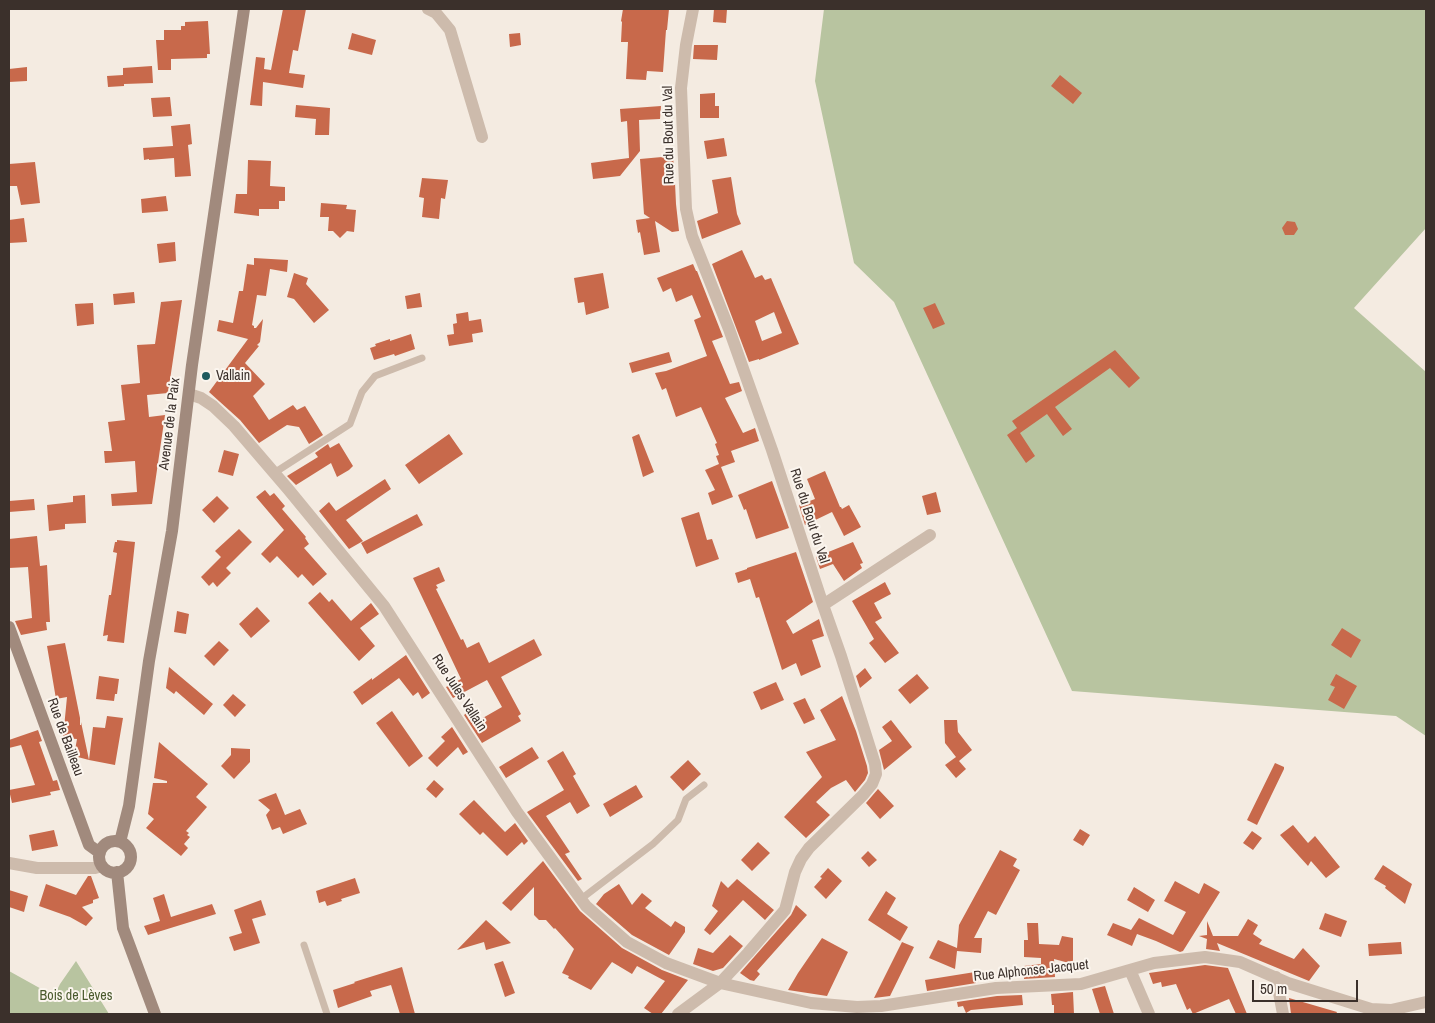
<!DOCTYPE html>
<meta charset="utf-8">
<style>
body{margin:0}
#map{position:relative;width:1435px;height:1023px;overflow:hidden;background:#f4ebe1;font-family:"Archivo Narrow",sans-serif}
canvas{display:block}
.frame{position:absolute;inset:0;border:10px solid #3b302b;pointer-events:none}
.scale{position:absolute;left:1252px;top:980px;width:106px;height:22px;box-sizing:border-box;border:2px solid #3b302b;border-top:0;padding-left:6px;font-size:15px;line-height:18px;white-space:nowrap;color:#3b302b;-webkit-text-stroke:4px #fbf5ee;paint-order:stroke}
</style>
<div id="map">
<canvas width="1435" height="1023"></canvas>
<div class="frame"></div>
<div class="scale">50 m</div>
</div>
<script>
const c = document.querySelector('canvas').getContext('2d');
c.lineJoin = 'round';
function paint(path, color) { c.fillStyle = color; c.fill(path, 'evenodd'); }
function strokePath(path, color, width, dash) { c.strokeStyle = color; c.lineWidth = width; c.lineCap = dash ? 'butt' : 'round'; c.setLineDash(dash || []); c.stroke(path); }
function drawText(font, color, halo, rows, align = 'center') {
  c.font = font + ' "Archivo Narrow",sans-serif'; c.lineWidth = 4; c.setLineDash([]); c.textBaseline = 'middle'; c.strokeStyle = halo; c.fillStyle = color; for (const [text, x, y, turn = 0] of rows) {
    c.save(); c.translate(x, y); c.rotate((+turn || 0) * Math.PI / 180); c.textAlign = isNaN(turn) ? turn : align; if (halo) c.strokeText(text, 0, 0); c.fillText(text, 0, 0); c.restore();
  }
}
paint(new Path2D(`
 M824,9h602v219l-72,80 72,64v364l-30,-20 -324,-25 -178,-389 -40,-39 -39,-182z
 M76,961l33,53h-100v-43l45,25 6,-12z`), '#b8c4a0');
paint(new Path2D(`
 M283,9h23l-8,42 -5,-1 -4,23 16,2 -2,13 -40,-6 -1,24 -12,-1 6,-48 9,1 -1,11 7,1z
 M623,9h46l-2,21h-1l-3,42 -16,-1 -1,9 -20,-1 2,-37h-7l1,-20 -1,-1z
 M714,9h13l-1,14 -13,-1z
 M208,21l2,33h-3v4l-36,1v11h-13l-2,-30h8v-10h17v-4h4v-4z
 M352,33l24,7 -4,15 -24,-6z
 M520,33l1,12 -11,2 -1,-13z
 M694,45h24l-1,15 -24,-1z
 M152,66l1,17 -29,1v2l-16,1 -1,-11 16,-1v-7z
 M27,67v14l-18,1v-13z
 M1060,75l22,18 -9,11 -22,-18z
 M715,93v13h4v12h-19v-24z
 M170,97l2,19 -19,1 -2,-19z
 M296,105l34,3 -1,27h-14l1,-16 -21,-2z
 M661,106l-1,13 -21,1 1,31 -20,25 -27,3 -2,-16 38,-5 -2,-37 -6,1 -1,-13z
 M190,124l2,20 -4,1 3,31 -16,1 -1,-19 -25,2v-1l-5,1 -1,-12 30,-2 -2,-20z
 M724,138l3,18 -20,3 -3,-18z
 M673,156l1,13h-4l5,14 1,21 3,27 -7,1 -17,-11 5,31 -16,3 -4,-23 -2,1 -2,-13 14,-2 -6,-4 -4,-55z
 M248,160l23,1 -1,25 15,1v14h-6v8h-20v7l-25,-3 2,-19h11z
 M35,162l5,41 -19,2 -4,-19h-8v-22z
 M731,177l6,37 4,10 -39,15 -5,-18 21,-8 -6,-33z
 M422,178l26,2 -3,19 -4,-1 -2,21 -17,-2 2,-19 -5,-1z
 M166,196l2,15 -26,2 -1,-14z
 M321,203l26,2 -1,4 10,1 -2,22 -7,-1 -7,7 -7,-7h-5l1,-14h-9z
 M24,218l3,24 -18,1v-23z
 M1287,221l8,1 3,7 -4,6h-9l-3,-7z
 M175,242l1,19 -17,2 -2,-19z
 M742,250l13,28 7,-3 3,5 6,-2 28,66 -40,16v-1l-10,3 -37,-98zM774,312l8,21 -20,8 -7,-20z
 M254,258l34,2 -1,12 -17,-3 -4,27 -9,-1 -5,30 2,1v2h2l7,-9 -3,23 -3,3 2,1 -14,17 20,21 -12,12 16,24 24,-15 4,5 8,-4 18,29 -14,9 -10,-17 -12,-2 -28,18 -19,-23 -31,-28 39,-53 -31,-8 2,-11 14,3 6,-32h4l4,-27 7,1z
 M693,264l3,7h1l26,66 -11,4 18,43 9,-2 3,9 -17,7 18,35 12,-5 4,13 -28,10 4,11 -14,5 12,30 -21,8 -4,-12 7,-3 -10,-20 14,-6 -3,-8 3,-1 -4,-11 2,-1 -16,-36 -25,10 -10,-29 -4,2 -7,-17 11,-2 41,-15 -13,-36 7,-3 -9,-22 -16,7 -5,-14 -8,4 -6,-14z
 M294,273l14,5 -2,6 23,26 -15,13 -20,-24 -7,-2z
 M603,273l6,35 -23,7 -2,-13 -6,1 -4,-25z
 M134,292l1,11 -21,2 -1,-11z
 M420,293l2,14 -15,2 -2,-13z
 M182,300l-14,93 -21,2 2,22 16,-2 -13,89 -40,2 -1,-12 26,-2 -2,-31 -30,2 -1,-12h8l-4,-29 17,-2 -4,-35 19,-2 -3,-38 18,-1 6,-42z
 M93,303l1,21 -17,2 -2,-22z
 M935,303l10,21 -12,5 -10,-21z
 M468,312l1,9 12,-2 2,13 -11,2 1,8 -24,4 -2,-11 7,-1 -1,-10 4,-1 -1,-9z
 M411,334l4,15 -20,7 -1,-2 -20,6 -4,-12 6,-2 -1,-2 15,-5v2z
 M1115,350l25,28 -11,10 -19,-20 -55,39 17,22 -9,7 -16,-22 -27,19 15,23 -9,7 -19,-28 10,-7 -5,-7z
 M669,352l3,10 -40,11 -3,-10z
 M449,434l14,20 -44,30 -14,-19z
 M639,434l15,38 -11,5 -11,-40z
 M339,443l14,23 -4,4 -12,7 -6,-14 -35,22 -9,-9 31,-19 -3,-4 13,-9 2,4z
 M224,450l15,4 -6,22 -15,-4z
 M825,471l15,36h1l1,2 7,-4 12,22 -17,9 -12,-24 -27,13 -6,-20 16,-6 -8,-20z
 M385,479l6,10 -45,31 17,21 -14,8 -30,-38 10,-9 7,9z
 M772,481l17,47 -33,11 -10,-30 -2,1 -6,-15z
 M265,490l5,6 4,-3 11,13 -3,3 24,28 -1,1 4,6 -5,4 23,26 -14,12 -11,-12 -4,4 -21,-22 -7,7 -9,-9 23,-24 -28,-33z
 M936,492l5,20 -14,3 -5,-19z
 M85,495l1,28 -21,1v5l-16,2 -2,-26 26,-3v-6z
 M217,496l12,12 -15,15 -12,-13z
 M34,499l1,11 -26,2v-11z
 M699,512l8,28 5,-1 7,20 -23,8 -15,-49z
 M417,514l6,11 -56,29 -6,-11z
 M239,529l13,13 -26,26 5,5 -14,14 -4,-5 -4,4 -8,-9 20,-20 -6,-6z
 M37,536l3,30 7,-1 3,57h-4l1,8 -26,5 -6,-14 17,-3 -4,-51 -19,1v-29z
 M117,540l18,2 -11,101 -17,-2 1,-6 -5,1 6,-41h2l6,-42 -4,-1 2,-10h2z
 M853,542l10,21 -3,1 2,4 -18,13 -11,-17 -13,5 -4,-12z
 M796,552l17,50 -27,19 7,13 26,-15 5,17 -12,4 9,27 -20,9 -5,-13 -14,7 -23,-73 -3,1 -6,-19 -12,4 -3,-10 12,-4v-1z
 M439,567l6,14 -9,4 2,3 -2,1 25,51 2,-1 4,9 12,-6 10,21 45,-24 8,16 -41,22 20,37 -3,2 3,5 -39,22 -18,-28 6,-5 2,5 4,-3 5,7 21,-12 -15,-27 -34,18 -7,-11 15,-8 -48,-101z
 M885,582l6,12 -17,9 8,15 -7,4 24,31 -14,10 -16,-20 5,-4 -22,-38z
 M320,592l9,10 3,-3 19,22 20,-18 8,11 -19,14 15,18 -16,15 -51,-58z
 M257,607l13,14 -19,17 -12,-14z
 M177,611l12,3 -3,20 -12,-2z
 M1342,628l19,12 -10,18 -20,-13z
 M219,641l10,9 -15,16 -10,-10z
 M65,643l15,75v7h1v-3l8,38 -15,-4 3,-17 -14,-1 4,-41 -11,2 -9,-53z
 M406,655l24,38 -8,6 -4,-7 -5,4 -14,-18 -37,27 -9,-13 19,-14v2z
 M169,667l44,37 -9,11 -28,-24 -2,3 -8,-6z
 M865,668l7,10 -12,10 -4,-12z
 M917,674l12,14 -19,16 -12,-14z
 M1336,674l21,12 -13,23 -16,-9 7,-13 -5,-2z
 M99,676l20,3 -2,15h-2l-1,7 -18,-2z
 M776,682l8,18 -23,10 -8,-18z
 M233,694l13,11 -11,12 -12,-12z
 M842,696l14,35 11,35 1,7 -3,7 -10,12 -9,-12 -15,8 -15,14 14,13 -24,23 -22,-21 38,-40 -16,-25 30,-12 -16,-30z
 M805,698l10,21 -11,5 -11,-21z
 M392,711l31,45 -14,11 -33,-44z
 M107,716l16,2 -8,47 -26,-5 4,-33 12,1z
 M891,720l21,27 -28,23 -5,-20 13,-9 -10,-14z
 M944,720h13l1,12 14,18 -13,11 7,8 -10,9 -11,-13 11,-8 -11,-14z
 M452,727l16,25 -5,3 -5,-8 -21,20 -9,-9 17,-17 -4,-4z
 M38,730l4,11 -3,1 14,39 4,-1 3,10 -10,2 1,3 -39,8 -3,-13 26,-5 -14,-40 -12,3v-8z
 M159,742l49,42 -12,13 11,10 -21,24 3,2 -2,2 3,2 -6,7 4,4 -7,8 -35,-28 8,-9 -6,-5 5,-31h14v-2l-13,-3z
 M532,747l7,11 -33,20 -7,-11z
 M231,748l19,1v13l-16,17 -13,-13 10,-11z
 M563,751l13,23 -3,2 17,30 -13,8 -7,-12 -24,14 24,36 -5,2 17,25 -4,2 -51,-69 37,-22 -17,-29z
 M688,760l13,14 -18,17 -13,-14z
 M1275,763l9,4v2l-27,56 -10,-5z
 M434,780l10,9 -8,9 -10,-9z
 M636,785l7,12 -33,20 -7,-13z
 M878,789l16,17 -14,13 -14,-16z
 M276,793l9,22 15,-6 7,15 -24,10 -3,-7 -8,3 -6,-15 4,-5 -12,-10z
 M474,800l31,32 10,-9 13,18 -4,4 -2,-3 -15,14 -24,-24 -3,3 -21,-21z
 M1293,825l15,18 7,-7 25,31 -14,11 -15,-17 -3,5 -28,-31z
 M1080,829l10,6 -7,11 -10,-6z
 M54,830l4,16 -26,5 -3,-16z
 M1252,831l10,7 -9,12 -10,-7z
 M758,842l12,11 -18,18 -11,-11z
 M1000,850l17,9 -4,7 7,4 -24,45 -8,-4 -14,27h8l-1,15 -24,-2 -2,18 -26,-11 9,-18 19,8 2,-23z
 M868,851l9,9 -8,7 -8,-9z
 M543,861l37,50 42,37 40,22 26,10 -27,34h-8l-9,-6 21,-27 -28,-15 -5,8 -20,-12 -21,28 -23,-12 1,-2 -7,-3 12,-24 -19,-21 -1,1 -8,-9h-7l-5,-5v-28l-23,24 -9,-8z
 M1383,865l29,19 -7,20 -20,-16 1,-2 -12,-7z
 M828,868l14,13 -16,18 -12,-12 8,-9 -2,-1z
 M88,876h3l8,22 -6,2v3l-11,4 11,11 -7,8 -16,-9 -31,-11 7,-22 30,11z
 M355,878l5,15 -19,6 1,2 -15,5 -2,-5 -6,2 -3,-12z
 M737,879l37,31 -9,10 -22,-20 -33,35 -6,-5 14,-19 -6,-5 9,-25 7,7z
 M1175,881l24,13 5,-11 16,9 -37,59 -3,1 -24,-11 -19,-7 -5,12 -25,-11 6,-12 18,7 8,-12 34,17 13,-23 -22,-11z
 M619,884l13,21 10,-12 10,8 -7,7 26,19 4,-6 10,6v5l-16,23 -37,-20 -36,-31 8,-10z
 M1134,887l21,13 -7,12 -21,-12z
 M9,890l19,6 -4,16 -15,-5z
 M886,891l10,7 -9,16 21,13 -8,14 -32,-21z
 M164,894l7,23 41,-13 4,10 -68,21 -4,-9 16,-5 -7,-23z
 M261,900l5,15 -14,4 8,24 -26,8 -5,-14 13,-4 -8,-23z
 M796,905l11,10 -50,56 3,3 -6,7 -4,-1 -10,-7 51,-58z
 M1325,913l22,8 -6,16 -22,-8z
 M1248,919l10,6 -5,9 9,6 -3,4 35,15 9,-11 17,18 -11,15 -92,-38 3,8 -14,-2 1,-10 -8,-3 8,-1v-14l6,15h25z
 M486,920l25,23 -25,7 -2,-8 -27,8z
 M1027,923h11l1,21 20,1 3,-9 11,2v26l-19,-5 1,18 -31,2v-13l17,-2v-6l-17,-1v-17h4z
 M730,935l13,11 -20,22 -10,3 -20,-7 5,-16 15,5z
 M822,938l26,14 -21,44 -39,-6 10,-17z
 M902,942l12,5 -24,49 -16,2z
 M1401,942l1,12 -33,2 -1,-12z
 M503,961l12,32 -10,4 -11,-33z
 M1205,965l23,3 19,46h-11l-7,-15 -36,15 -3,-6 -3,2 -11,-26 -14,3 -1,-5 -8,2 -4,-11z
 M402,967l13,47h-15l-9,-29 -21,6 2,5 -34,12 -5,-18 22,-7 -1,-1z
 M975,972l1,11 -49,8 -2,-11z
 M1105,986l9,28h-14l-8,-25z
 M1073,992l1,22h-20v-9h-2l-1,-11z
 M1022,995l1,10 -52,5 -5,3 -3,-7 -5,1 -1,-5 40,-6z
 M1289,998l48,14 -1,2h-45z`), '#c8694b');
strokePath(new Path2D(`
 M274,473l76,-49 12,-32 13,-16 47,-18
 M581,899l72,-55 25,-24 8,-21 18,-14
 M304,945l23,69`), '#cdbbac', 7);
strokePath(new Path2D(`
 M428,9l8,4 14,17 32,107
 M189,394l12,4 12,8 21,20 54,63 96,117 133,206 69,94 41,36 39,21 54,20 91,20 46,4 24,-1 115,-18 85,-4 73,-21 51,-6 35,5 48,21 83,26 20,1 35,-8
 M823,605l107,-70
 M9,863l28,5h58l7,-2
 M1130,970l19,44
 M1276,977l7,37
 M678,1014l42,-31 28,-30 37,-43 10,-38 6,-13 8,-11 54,-53 9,-11 4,-10 -1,-10 -34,-108 -18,-51 -51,-155 -43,-121 -37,-93 -6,-27 -5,-121 5,-43 7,-36`), '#cdbbac', 12);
strokePath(new Path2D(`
 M9,627l80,218 11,8
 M99 857a16 16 0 1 1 32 0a16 16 0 1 1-32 0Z
 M120,842l9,-36 20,-145 23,-130 20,-166 52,-356
 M117,872l6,56 32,86`), '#a18a7d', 12);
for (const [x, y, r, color] of [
 [206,376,5,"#1f5a5e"]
]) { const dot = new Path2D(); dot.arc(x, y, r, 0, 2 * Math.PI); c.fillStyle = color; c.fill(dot); strokePath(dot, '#fbf5ee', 2); }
drawText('14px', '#3b302b', '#fbf5ee', [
 ["Rue du Bout du Val",669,135,-91],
 ["Avenue de la Paix",170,424,-83],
 ["Rue du Bout du Val",809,516,72],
 ["Rue Jules Vallain",459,693,57],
 ["Rue de Bailleau",65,737,70],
 ["Rue Alphonse Jacquet",1031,971,-6]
]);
drawText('14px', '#3b302b', '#fbf5ee', [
 ["Vallain",216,376]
], 'left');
drawText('14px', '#4a5a2e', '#fbf5ee', [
 ["Bois de Lèves",76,996]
]);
</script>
